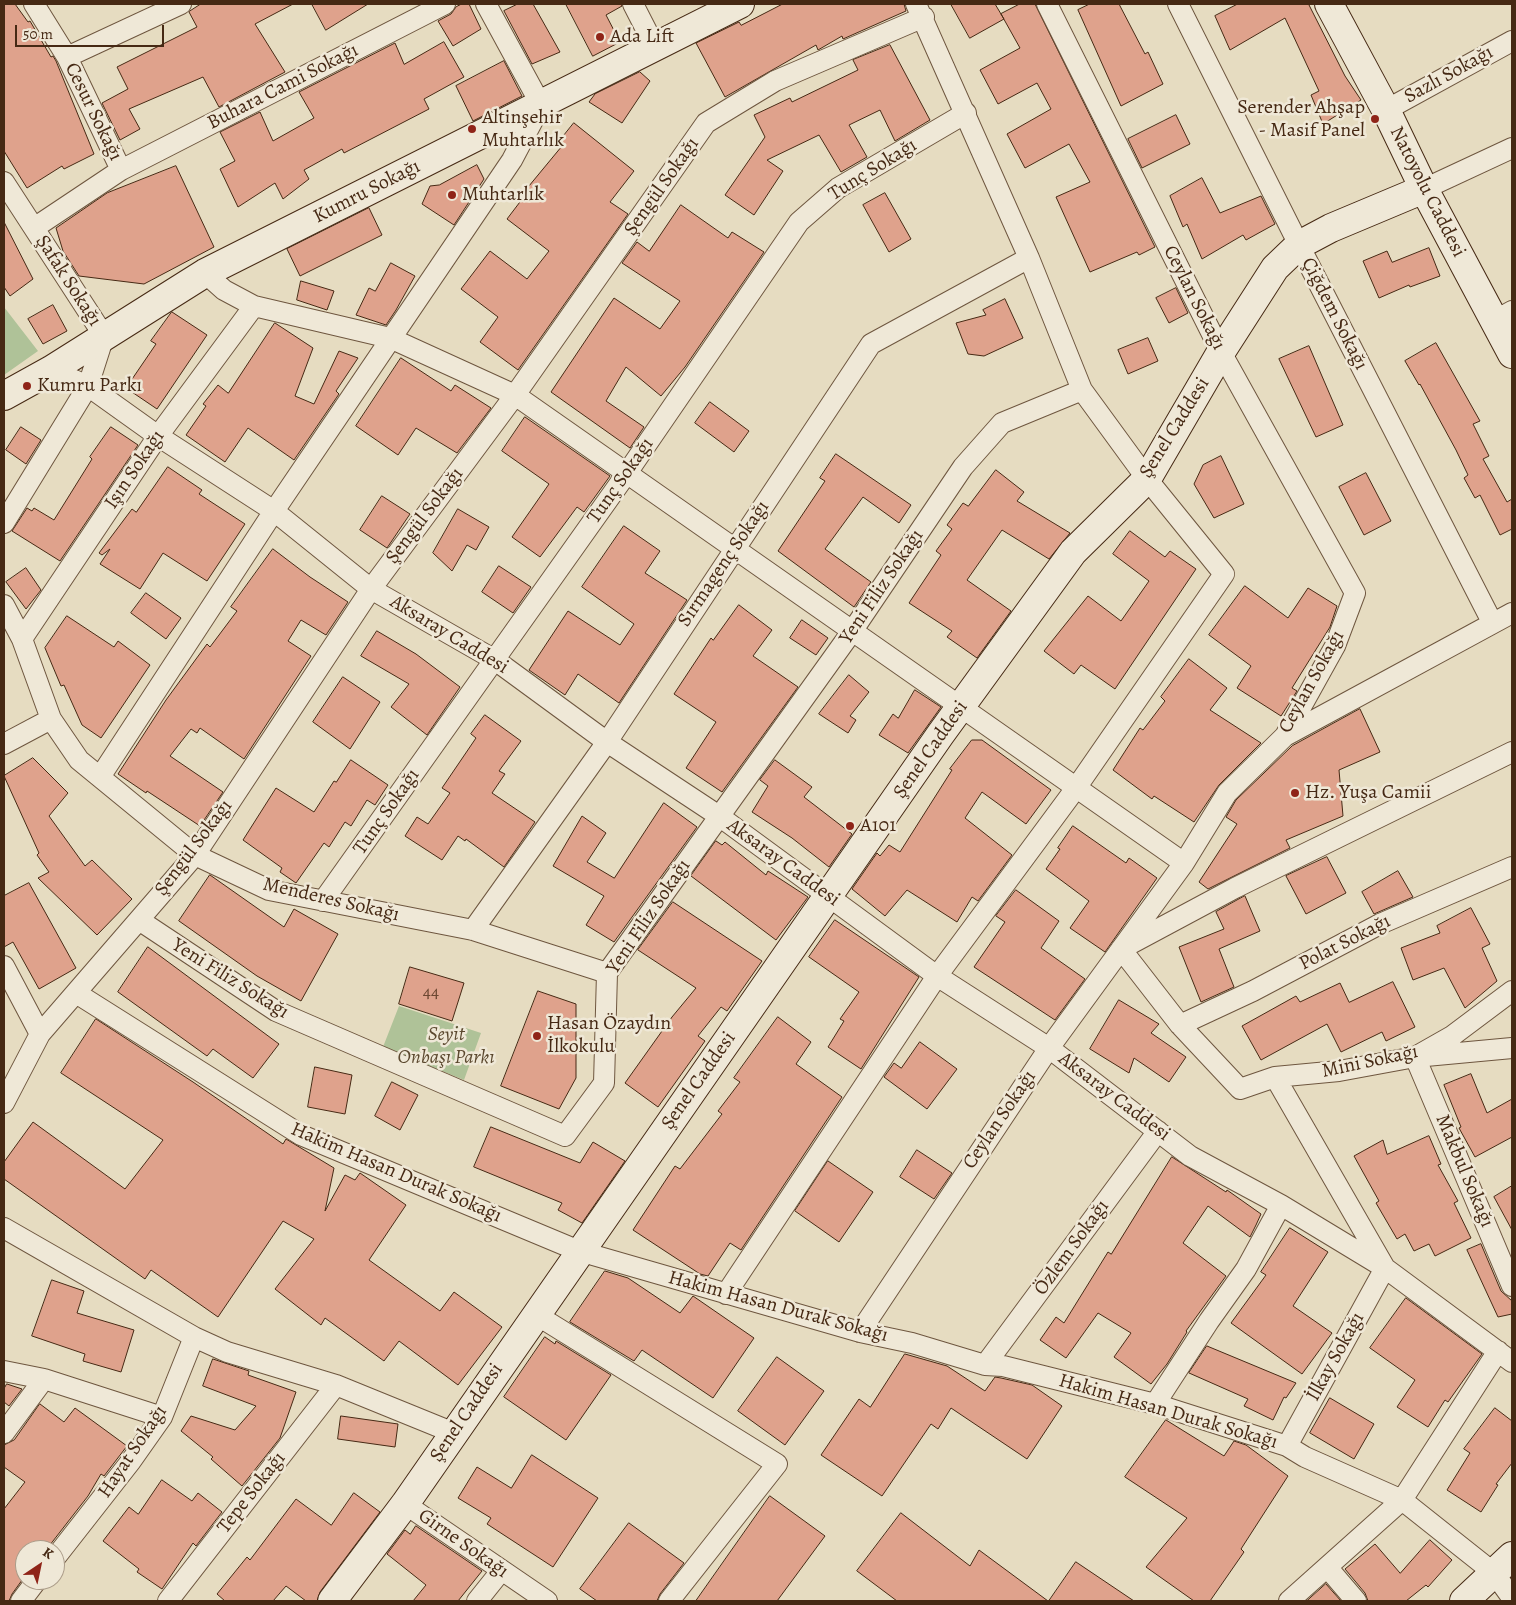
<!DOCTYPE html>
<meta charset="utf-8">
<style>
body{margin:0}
#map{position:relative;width:1516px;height:1605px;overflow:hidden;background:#e6dcc1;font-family:Alegreya,serif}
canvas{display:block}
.frame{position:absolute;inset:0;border:5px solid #462914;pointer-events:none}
.north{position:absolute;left:15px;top:1540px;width:50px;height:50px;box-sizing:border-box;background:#efe8d7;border:1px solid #ab9c89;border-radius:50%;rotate:34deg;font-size:14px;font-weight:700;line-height:20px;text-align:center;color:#462914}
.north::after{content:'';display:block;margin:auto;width:18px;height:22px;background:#8f2418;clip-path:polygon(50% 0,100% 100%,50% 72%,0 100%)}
.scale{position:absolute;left:15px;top:25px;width:149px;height:22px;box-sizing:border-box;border:2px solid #462914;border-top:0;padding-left:6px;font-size:15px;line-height:18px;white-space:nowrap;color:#462914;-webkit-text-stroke:4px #efe8d7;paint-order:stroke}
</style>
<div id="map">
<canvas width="1516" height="1605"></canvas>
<div class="frame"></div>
<div class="north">K</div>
<div class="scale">50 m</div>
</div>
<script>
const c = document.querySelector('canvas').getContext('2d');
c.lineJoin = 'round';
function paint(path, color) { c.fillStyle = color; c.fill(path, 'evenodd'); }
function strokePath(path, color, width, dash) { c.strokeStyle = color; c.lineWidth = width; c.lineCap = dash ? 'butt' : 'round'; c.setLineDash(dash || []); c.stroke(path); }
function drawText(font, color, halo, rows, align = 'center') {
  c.font = font + ' Alegreya,serif'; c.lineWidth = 5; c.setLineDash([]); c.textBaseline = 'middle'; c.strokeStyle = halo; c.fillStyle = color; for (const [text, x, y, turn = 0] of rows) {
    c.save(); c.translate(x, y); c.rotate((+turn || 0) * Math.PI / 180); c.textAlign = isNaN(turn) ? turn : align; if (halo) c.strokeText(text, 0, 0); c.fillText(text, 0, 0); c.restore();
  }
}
paint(new Path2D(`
 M4,307l34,44 -34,24z
 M399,1006l82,27 -17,47 -81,-33z`), '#afc298');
const building = new Path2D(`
 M4,4h11l13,18 2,-1 21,36 2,-1 3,5 38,93 -30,15 -2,-3 -35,22 -23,-37z
 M201,4h92l-38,20 30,48 -66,35 -16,-30 -74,32 11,20 -20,11 -18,-37 26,-14 -11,-22 80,-40 -8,-15z
 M312,4h56l-42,26z
 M462,4h7l12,25 -28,17 -15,-25 13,-7 5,-7z
 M518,4h15l27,48 -28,12 -28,-53z
 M566,4h55l1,2 -16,9 14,27 -27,14z
 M783,4h121l2,7 -63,28 -1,-3 -24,14 -2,-5 -91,52 -29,-54 43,-21 2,3z
 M951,4h44l9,15 -34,19z
 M1020,4h15l120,243 -16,8 -2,-3 -47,20 -34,-75 34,-15 -21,-38 -44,24 -18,-34 44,-25 -14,-26 -39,21 -18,-34 40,-22 -19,-34z
 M1090,4h29l26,50 3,-2 15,32 -42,22 -43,-96z
 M1238,4h73l-2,1 36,71 16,24 -38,24 -12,-29 8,-4 -34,-73 -55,32 -15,-34z
 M444,42l20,35 -40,22 5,10 -85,44 -2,-4 -38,21 5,9 -26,20 -8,-16 -37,24 -18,-38 15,-8 -15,-29 40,-20 13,29 41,-23 -15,-26 96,-49 9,21z
 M890,45l40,75 -35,21 -15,-31 -31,15 18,32 -26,15 -22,-37 -52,25 16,11 -29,44 -29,-20 40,-58 -11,-22 36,-17 2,4 66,-32 -5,-10z
 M504,61l18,35 -49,25 -17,-35z
 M640,72l10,9 -28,42 -33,-21 6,-8z
 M1176,115l14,29 -48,24 -14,-29z
 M574,123l60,48 -24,31 18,12 -110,156 -38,-28 18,-25 -37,-28 29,-38 37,28 22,-28 -42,-32 19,-25 -2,-2 38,-46 -4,-3z
 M477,165l7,14 -30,46 -32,-21 8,-18 9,-1z
 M176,166l38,81 -70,37 -65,-8 -16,-25 -7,-23 51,-35z
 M1202,178l18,35 41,-17 14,28 -29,16 -3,-5 -41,24 -15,-35 -4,3 -13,-31z
 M885,193l26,46 -22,13 -26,-47z
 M681,205l47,33 4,-6 32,20 -79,115 -24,29 -35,-29 -20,34 38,26 -14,21 -79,-56 63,-94 46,31 20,-28 -58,-38 15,-21 12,9z
 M369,208l13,27 -82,41 -13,-27z
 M4,222l29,57 -23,17 -6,-9z
 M1429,248l11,28 -30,11 -1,-2 -30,13 -16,-37 24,-10 5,11z
 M391,263l24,13 -19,34 -10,15 -30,-10 13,-27 6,3z
 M301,281l33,10 -7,19 -30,-10z
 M1176,288l12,25 -19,10 -13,-25z
 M1005,299l18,39 -39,18 -16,-2 -12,-31 30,-8 -3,-5z
 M53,305l14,26 -24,13 -15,-25z
 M172,312l35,23 -50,74 -31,-21 30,-44 -5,-3z
 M275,323l38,25 -18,48 19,8 25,-53 19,7 -22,33 3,3 -45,66 -46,-32 -23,34 -39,-27 20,-29 -3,-2 15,-19 10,8z
 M1148,338l10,23 -30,13 -10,-24z
 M1436,343l44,78 -7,3 16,32 -6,3 24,43 5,-3v30l-12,6 -20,-40 -5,3 -11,-20 4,-3 -12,-25 -36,-66 -1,1 -14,-24z
 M1309,346l34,79 -27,12 -37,-78z
 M401,358l50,33 4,-6 36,23 -34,45 -41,-25 -18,27 -42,-29z
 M710,402l39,29 -15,21 -39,-29z
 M525,417l85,59 -26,36 -7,-5 -37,50 -28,-20 37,-53 -47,-33z
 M21,427l20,13 -15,24 -20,-14z
 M111,427l27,18 -78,116 -48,-30 15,-23 5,3 2,-3 20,12 38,-61 -2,-2z
 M836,454l75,51 -12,18 -36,-26 -38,52 46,33 -17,25 -76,-56 47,-70 -5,-3z
 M1221,456l23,48 -30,14 -20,-34 9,-19z
 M168,467l34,23 -3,4 46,30 -38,57 -44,-28 -23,36 -40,-25 10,-15 -8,6 -3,-2 33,-44 4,3z
 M996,470l28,22 -7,9 53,32 -21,26 -47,-29 -35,50 44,31 -34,47 -30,-21 5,-6 -43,-28 32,-48 -5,-4 16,-22 -5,-4 16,-22 5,3z
 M1366,473l25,48 -27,14 -25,-48z
 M382,496l28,18 -23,34 -27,-18z
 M458,509l31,18 -13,23 -9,-5 -15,26 -19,-18z
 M624,526l36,25 -15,22 42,27 -68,103 -41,-29 -13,21 -36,-25 39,-59 52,34 14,-21 -52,-37z
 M1130,531l35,26 5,-6 26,18 -81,120 -34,-24 -7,9 -30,-23 44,-55 33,25 28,-40 -36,-27z
 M273,549l37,28 38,25 -22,33 -25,-15 -13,21 23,15 -67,103 -44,-31 -3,5 -6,-4 -21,27 53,36 -23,34 -53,-35 -1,2 -28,-19 48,-74 41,-56 3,3 27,-36 -6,-4z
 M499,566l32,21 -18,26 -31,-21z
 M26,568l15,22 -15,19 -20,-27z
 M1245,586l43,32 20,-30 29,18 -7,21 -38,61 5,3 -16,25 -44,-28 14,-22 -42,-31z
 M146,593l35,25 -15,21 -35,-26z
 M739,605l33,25 -19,26 45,31 -76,105 -36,-24 30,-46 -42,-28 37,-56 2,2z
 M67,616l47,31 4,-6 32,24 -49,73 -19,-13 -18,-40 -3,1 -16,-38z
 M802,620l26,18 -12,17 -26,-17z
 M377,631l39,23 44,33 -33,48 -36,-28 18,-23 -48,-28z
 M1189,659l38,29 -17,22 51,33 -42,42 -25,37 -40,-26 -2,3 -39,-29 27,-42 3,2 22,-29 -4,-4z
 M849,675l20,17 -19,24 6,4 -8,13 -29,-19z
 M343,677l37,25 -30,47 -37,-27z
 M915,690l26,17 -33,46 -29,-18 14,-21 5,4z
 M1360,709l20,43 -41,18 4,46 -57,24 4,8 -82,41 -9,-7 38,-58 -11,-7 10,-17 56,-54z
 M485,715l36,26 -22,30 6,3 -13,19 43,29 -31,45 -38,-28 -1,2 -7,-5 -16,24 -37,-24 12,-19 11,7 22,-31 -8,-5 34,-50 -5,-4z
 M972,740h10l69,50 -25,34 -44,-32 -17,26 47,37 -34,46 -6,-4 -15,25 -50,-32 -22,26 -33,-27 2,-3 23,-33 3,3 9,-11 11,7 52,-82 -2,-1z
 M33,758l35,35 -19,23 36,50 7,-6 40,39 -35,36 -59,-57 11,-6 -12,-17 2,-2 -35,-77z
 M351,760l37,25 -13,20 -8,-5 -16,26 -6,-4 -16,25 -5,-4 -28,40 -16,-11 2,-4 -39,-28 33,-52 38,24 20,-31 2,1z
 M775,760l37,27 -8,10 48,37 -23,33 -37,-29 -40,-26 16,-26 -8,-6z
 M664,803l33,24 -83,115 -28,-17 18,-29 -51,-30 29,-50 24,17 -19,29 27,16z
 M1073,826l53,37 3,-5 28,20 -52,74 -35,-24 19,-27 -43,-32 14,-20 -2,-1z
 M716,841l6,4 3,-3 41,33 2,-4 40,26 -32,43 -85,-64z
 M1327,857l19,36 -40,21 -20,-38z
 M1398,871l15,26 -39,17 -12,-22z
 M210,875l74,52 10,-18 44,25 -37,67 -44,-25 -78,-55z
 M29,883l47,85 -37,21 -26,-47 -9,5v-51z
 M1016,890l43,31 -18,27 44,31 -30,41 -81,-53 31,-45 -9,-6z
 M1245,896l15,35 -41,18 15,38 -33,15 -22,-55 45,-18 -8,-17z
 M673,902l89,59 -35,50 -6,-4 -23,29 7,5 -47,66 -33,-24 47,-66 24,-29 -58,-38z
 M1471,908l19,36 -8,4 15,33 -32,27 -21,-40 -31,12 -12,-32 39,-15 -3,-7z
 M835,920l84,57 -58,92 -33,-22 16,-26 -4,-2 19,-27 -50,-35z
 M148,947l131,97 -26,34 -40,-29 -6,7 -89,-64z
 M410,967l54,16 -12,38 -53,-17z
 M1393,982l22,45 -29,14 -4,-9 -41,20 -14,-28 -66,36 -19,-34 54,-30 4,6 40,-19 9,19z
 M538,991l38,13v74l-17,31 -58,-23z
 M1119,1000l40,24 -8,9 35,24 -17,25 -35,-24 -5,15 -39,-24z
 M778,1017l33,25 -15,22 46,33 -101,153 -11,-7 -22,33 -8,-2 -67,-44 42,-64 5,3 42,-55 -4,-3 22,-29 -6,-4z
 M96,1019l97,63 90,62 3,-5 48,29 -9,43 20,-36 10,5 5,-7 46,32 -37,55 71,51 14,-19 48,35 -44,58 -59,-44 -15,20 -59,-43 -4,7 -46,-36 39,-50 -31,-18 -65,96 -67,-47 -6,9 -141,-100v-17l29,-40 92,67 38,-49 -102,-67z
 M920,1042l37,27 -30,40 -43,-32 10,-14 7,5z
 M315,1067l37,8 -7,39 -37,-7z
 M1471,1074l16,39 25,-14v38l-37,20 -16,-29 2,-1 -17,-42z
 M392,1082l26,13 -18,35 -25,-14z
 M491,1127l89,36 13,-21 32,19 -43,62 -24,-13 4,-7 -88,-36z
 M1429,1136l12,28 -3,1 20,36 -4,2 17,35 -36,18 -6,-12 -15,7 -9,-17 -8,5 -21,-36 3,-2 -25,-45 29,-16 4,14z
 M917,1150l35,23 -18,26 -34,-22z
 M1172,1157l54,35 1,-2 34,24 -5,11 -6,12 -42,-31 -25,37 43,33 -40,55 1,1 -20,32 -16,20 -37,-27 17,-24 -33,-20 -32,45 -26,-18 16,-23 8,6 44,-71 3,2z
 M828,1161l45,31 -34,50 -44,-31z
 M1512,1186v44l-18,-33z
 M1290,1228l38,24 -35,54 39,27 -30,41 -71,-51 35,-48 -5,-3z
 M1481,1244l20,47 11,10v13l-14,3 -31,-67z
 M605,1271l23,7 52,35 13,-17 61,42 -41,60 -71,-48 -8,11 -64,-39z
 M52,1280l32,11 -7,22 57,17 -13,42 -38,-11 2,-7 -53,-18z
 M1406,1298l76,56 -34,48 -3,-2 -17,27 -31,-20 18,-27 -45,-32z
 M545,1337l10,7 1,-3 55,34 -45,65 -62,-43z
 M1207,1346l89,37 -10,15 -2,-1 -11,23 -29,-14 4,-7 -59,-26z
 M905,1354l42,12 38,25 10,-14 6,1 31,7 30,21 -35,53 -76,-51 -13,21 -7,-5 -49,72 -61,-41 38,-56 11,8z
 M777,1357l47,34 -39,54 -47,-34z
 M213,1359l36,12 -1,4 48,17 -16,46 -38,48 -31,-27 2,-2 -32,-26 10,-15 44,14 21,-24 -53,-20z
 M7,1384l15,5 -13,17 -5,-4v-13z
 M1330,1398l44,26 -20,35 -44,-26z
 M40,1404l24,18 11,-14 52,38 -23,30 -3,-2 -13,22 -42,54h-21v26l-13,18 -3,7h-5v-92l21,-27 -21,-15v-22l10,-5z
 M1495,1408l17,13v42l-16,21 2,1 -17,27 -34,-22 23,-37 -6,-4z
 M341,1416l57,8 -3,23 -57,-8z
 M1166,1420l58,36 10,-15 12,4 42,31 -47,73 3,3 -34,49h-16l-48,-34 41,-49 -62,-41z
 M532,1455l66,43 -45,69 -66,-43 4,-6 -33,-20 19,-31 34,21z
 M162,1480l30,21 6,-8 24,19 -26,34 -3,-3 -31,46 -25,-17 2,-3 -36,-28 26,-34 9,7z
 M354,1493l26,19 -60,80 -3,9h-11l-20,-15 -13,15h-48l-8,-7 30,-37 3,3 46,-61 35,26z
 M770,1496l55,40 -48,65h-81z
 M901,1513l69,53 9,-16 69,51h-151l-40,-30z
 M629,1523l55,40 -24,31 -3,7h-60l-17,-12z
 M416,1526l66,45 -24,30h-45l13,-16 -39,-31 18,-24 5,4z
 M1430,1540l22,20 -24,27 -2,-2 -20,16h-38l-3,-8 -20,-24 30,-25 25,29z
 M1076,1562l58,39h-85z
 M1326,1584l15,17h-34z`);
paint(building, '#dfa28c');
strokePath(building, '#462914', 1);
const street = new Path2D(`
 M34,4l33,53 54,113
 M633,4l22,43
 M1178,4l121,241 193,377
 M67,57l114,-53
 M1386,110l126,-69
 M4,182l100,154 -16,50 -84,137
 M1424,189l88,-41
 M34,228l87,-58 324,-166
 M205,273l19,17 30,16 136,32 125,57 669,468
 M1494,321l18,-10
 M51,370l37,16 70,50 116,75 97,78 124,71 112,82 112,74 218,160 112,72 141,108 91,49 104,63 127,94
 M4,605l18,34 29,80 28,41 116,95 74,35 204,40 134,43
 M22,639l136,-203 96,-130
 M1285,736l227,-123
 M4,744l47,-25
 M1512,752l-277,136 -114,61 59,76 60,64 35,-12 64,-6 76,-14 37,-21 60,-45
 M100,777l174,-266 238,-351 29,-55 -55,-101
 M323,901l304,-428 172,-251 39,-34 128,-75
 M139,920l137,91 289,125 39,-53 3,-110 246,-343 110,-163 39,-44 80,-33
 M473,930l134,-188 264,-398 158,-86
 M4,966l36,68
 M76,993l225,142 278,116 281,81 52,11 73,22 18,1 152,38 132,42 18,11 97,43 92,73 18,25
 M1180,1025l73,-34 127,-67 132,-57
 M1512,1048l-97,9 97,229
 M1275,1077l110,191 -98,178
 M4,1103l36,-69 155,-179 176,-266 144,-194 191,-272 69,-42 149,-64
 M4,1228l190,109 33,15 109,33 118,48
 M726,1294l211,-318 139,-188 148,-214 -77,-95 -65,-89 -53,-132 -113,-254
 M535,1314l242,150 -108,137
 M860,1332l189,-284 135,-185 43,-70 58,-57 50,-90 20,-53 -134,-241 -174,-348
 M985,1365l173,-234
 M4,1371l40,8 118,38
 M1155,1404l54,-83 37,-52 35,-64
 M4,1433l40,-54
 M405,1504l142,97
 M55,1558l76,-97 31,-44 32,-80
 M1327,1567l29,34
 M21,1601l16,-21
 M168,1601l168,-216
 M477,1601l24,-30
 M1289,1601l113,-101 96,-149`);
const secondary = new Path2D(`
 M1329,4l57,106 38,79 88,165
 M4,396l47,-26 154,-97 535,-269
 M332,1601l73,-97 535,-769 133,-183 74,-73 74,-127 54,-84 24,-23 32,-17 93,-39
 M1464,1601l48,-45`);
strokePath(street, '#6e563f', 22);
strokePath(secondary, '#462914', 30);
strokePath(street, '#efe8d7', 20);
strokePath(secondary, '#efe8d7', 28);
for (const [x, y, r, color] of [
 [600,37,5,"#8f2418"],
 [1375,119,5,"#8f2418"],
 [472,129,5,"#8f2418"],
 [452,195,5,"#8f2418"],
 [27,386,5,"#8f2418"],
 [1295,793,5,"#8f2418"],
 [850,826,5,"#8f2418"],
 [537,1036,5,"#8f2418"]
]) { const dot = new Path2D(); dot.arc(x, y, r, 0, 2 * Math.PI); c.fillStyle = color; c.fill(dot); strokePath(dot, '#efe8d7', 2); }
drawText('18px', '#6c4732', null, [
 ["44",431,993]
]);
drawText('20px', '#462914', '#efe8d7', [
 ["Ada Lift",610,37],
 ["Serender Ahşap",1365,108,"right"],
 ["- Masif Panel",1365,131,"right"],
 ["Altinşehir",482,118],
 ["Muhtarlık",482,141],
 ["Muhtarlık",462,195],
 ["Kumru Parkı",37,386],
 ["Hz. Yuşa Camii",1305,793],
 ["A101",860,826],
 ["Hasan Özaydın",547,1024],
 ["İlkokulu",547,1047]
], 'left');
drawText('20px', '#462914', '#efe8d7', [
 ["Sazlı Sokağı",1449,75,-29],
 ["Buhara Cami Sokağı",283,87,-27],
 ["Cesur Sokağı",93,112,64],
 ["Tunç Sokağı",873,170,-32],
 ["Şengül Sokağı",662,187,-55],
 ["Kumru Sokağı",367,192,-27],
 ["Natoyolu Caddesi",1427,192,63],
 ["Şafak Sokağı",68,281,57],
 ["Ceylan Sokağı",1194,298,63],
 ["Çiğdem Sokağı",1334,314,63],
 ["Şenel Caddesi",1175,428,-58],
 ["Işın Sokağı",135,470,-56],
 ["Tunç Sokağı",621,481,-55],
 ["Şengül Sokağı",425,516,-53],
 ["Sırmagenç Sokağı",724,564,-56],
 ["Yeni Filiz Sokağı",882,587,-56],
 ["Aksaray Caddesi",449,635,31],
 ["Ceylan Sokağı",1312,682,-61],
 ["Şenel Caddesi",931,750,-55],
 ["Tunç Sokağı",387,812,-55],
 ["Şengül Sokağı",194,848,-53],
 ["Aksaray Caddesi",783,863,36],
 ["Menderes Sokağı",331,900,13],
 ["Yeni Filiz Sokağı",649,917,-56],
 ["Polat Sokağı",1345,943,-27],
 ["Yeni Filiz Sokağı",230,979,32],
 ["Mini Sokağı",1370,1062,-12],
 ["Şenel Caddesi",699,1081,-55],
 ["Aksaray Caddesi",1114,1097,37],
 ["Ceylan Sokağı",1000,1120,-56],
 ["Makbul Sokağı",1464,1171,67],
 ["Hakim Hasan Durak Sokağı",396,1173,23],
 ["Özlem Sokağı",1072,1248,-54],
 ["Hakim Hasan Durak Sokağı",778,1307,15],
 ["İlkay Sokağı",1336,1357,-61],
 ["Hakim Hasan Durak Sokağı",1168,1412,16],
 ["Şenel Caddesi",467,1413,-56],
 ["Hayat Sokağı",133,1452,-56],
 ["Tepe Sokağı",252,1493,-52],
 ["Girne Sokağı",463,1544,35]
]);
drawText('italic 20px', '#5b482e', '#efe8d7', [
 ["Seyit",446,1035],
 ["Onbaşı Parkı",446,1058]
]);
</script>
